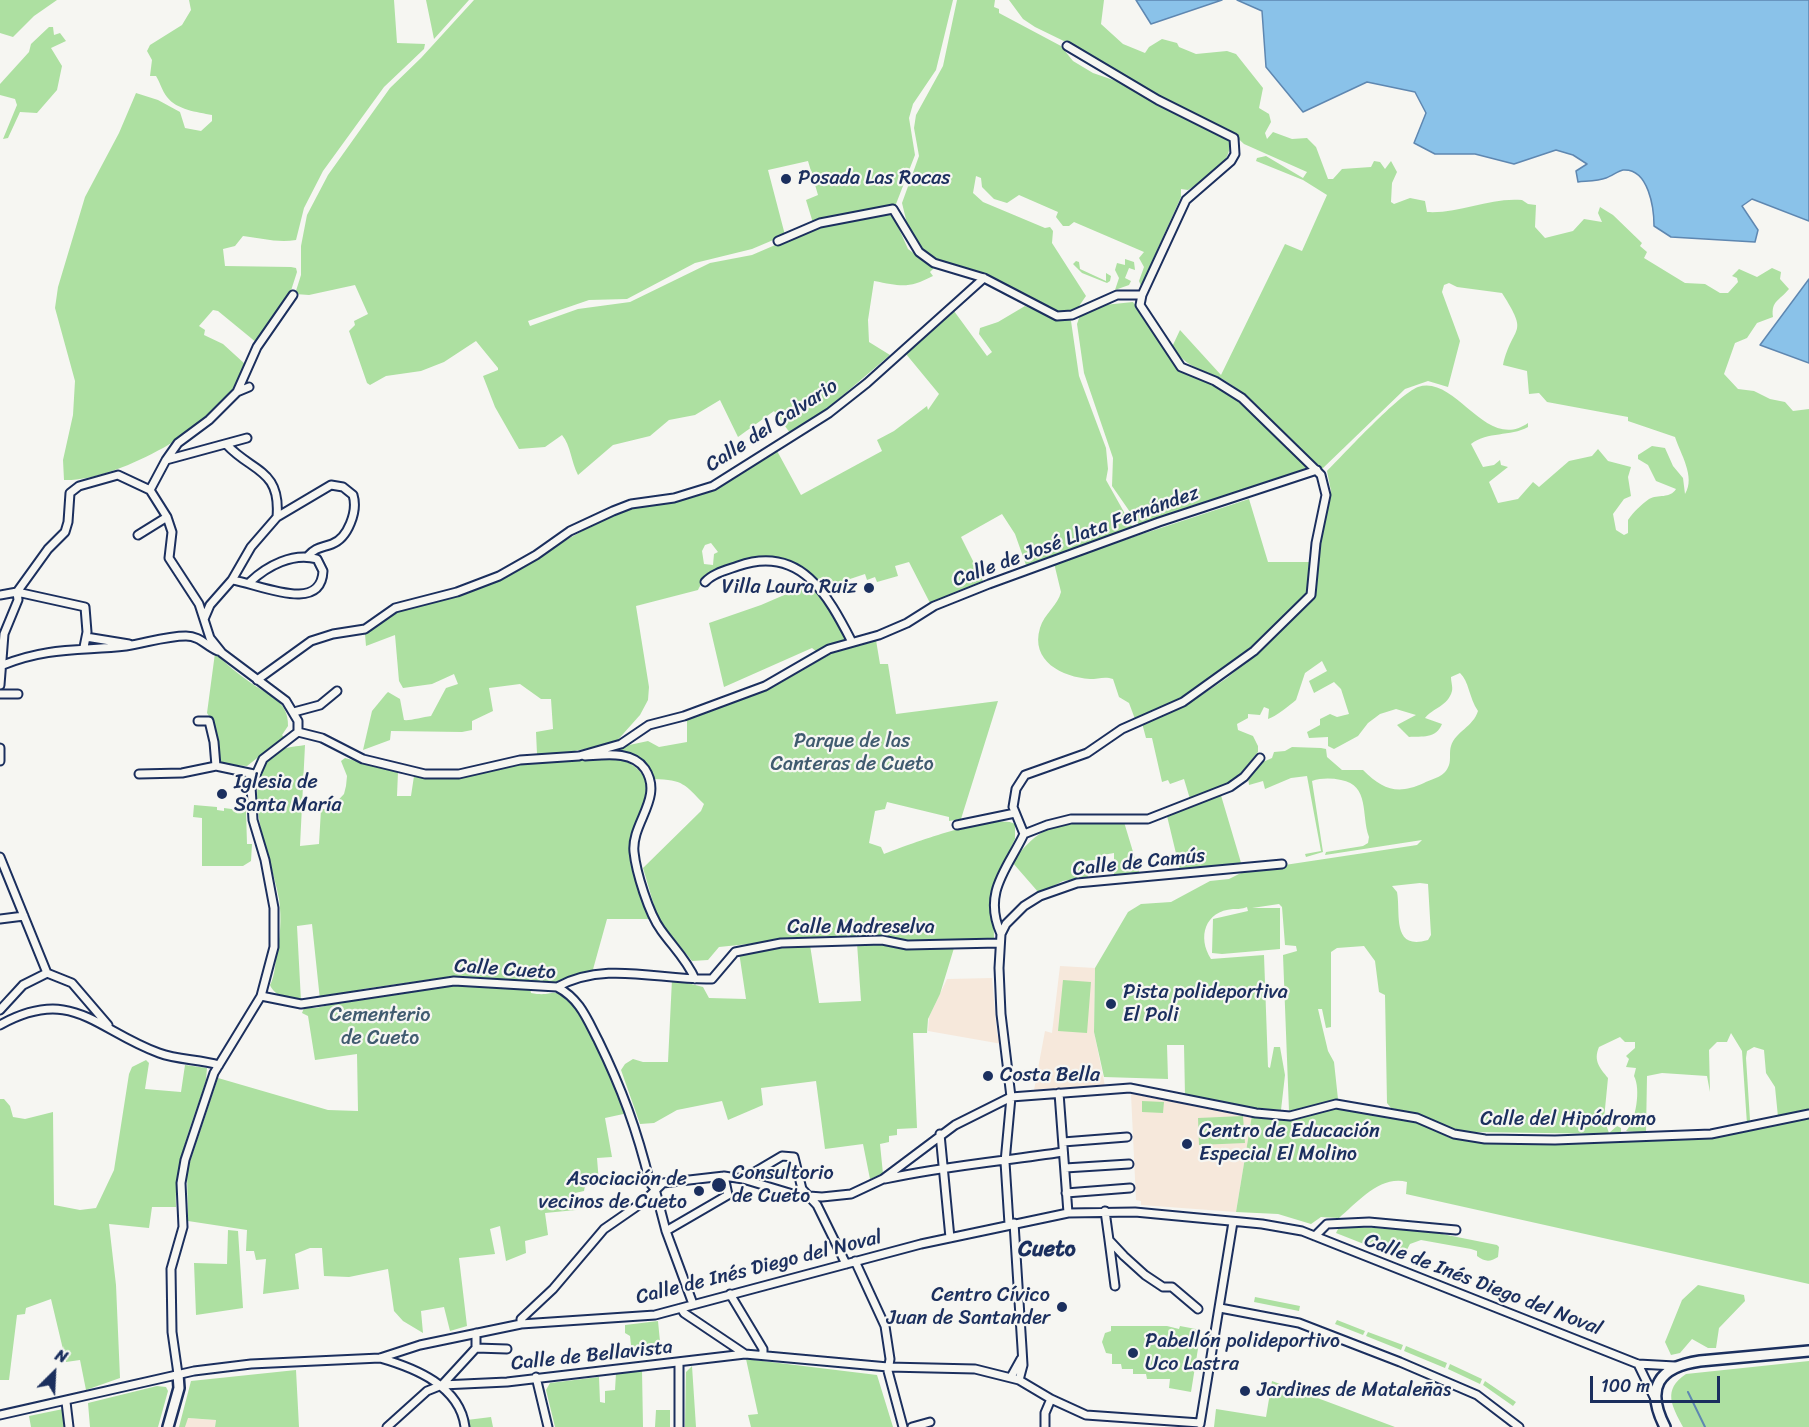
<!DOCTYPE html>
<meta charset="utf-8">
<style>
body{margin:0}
#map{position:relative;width:1809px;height:1427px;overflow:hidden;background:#f6f6f2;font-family:Sriracha,sans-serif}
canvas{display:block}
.north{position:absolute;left:24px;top:1343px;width:60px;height:60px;-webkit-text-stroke:4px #f6f6f2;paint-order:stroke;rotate:24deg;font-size:16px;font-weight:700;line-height:24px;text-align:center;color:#1b2f5e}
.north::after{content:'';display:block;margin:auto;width:21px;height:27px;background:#1b2f5e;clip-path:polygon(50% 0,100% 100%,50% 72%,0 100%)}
.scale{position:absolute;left:1590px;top:1376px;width:130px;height:27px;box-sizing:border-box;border:3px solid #1b2f5e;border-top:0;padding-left:8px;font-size:18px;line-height:21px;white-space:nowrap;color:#1b2f5e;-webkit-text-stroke:4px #f6f6f2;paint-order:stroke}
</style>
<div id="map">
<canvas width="1809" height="1427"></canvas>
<div class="north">N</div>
<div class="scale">100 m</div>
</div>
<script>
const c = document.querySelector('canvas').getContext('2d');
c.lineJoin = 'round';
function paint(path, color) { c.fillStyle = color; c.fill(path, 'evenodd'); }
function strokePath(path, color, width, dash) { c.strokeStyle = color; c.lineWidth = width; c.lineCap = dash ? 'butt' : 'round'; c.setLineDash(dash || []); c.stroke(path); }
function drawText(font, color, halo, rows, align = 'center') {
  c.font = font + ' Sriracha,sans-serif'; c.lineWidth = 4.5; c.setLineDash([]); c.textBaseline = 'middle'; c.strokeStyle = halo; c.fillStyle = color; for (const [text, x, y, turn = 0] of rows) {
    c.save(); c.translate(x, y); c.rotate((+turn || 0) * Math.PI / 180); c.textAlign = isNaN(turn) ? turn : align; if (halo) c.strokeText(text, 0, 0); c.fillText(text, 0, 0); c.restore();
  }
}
paint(new Path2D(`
 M1060,966l35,2 -1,64 11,54 -71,4 11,-59 7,2z
 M992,978l5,56 5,10 -74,-13 1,-14 18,-38z
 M1131,1094l121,21 -16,97 -95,-7v-4l-5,-1z
 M187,1418l29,2 -1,7h-30z`), '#f6e8db');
paint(new Path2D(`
 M0,0h57l-23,16 -21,21 -13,-4z
 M189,0h205l3,43 28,1 -1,5 -40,38 -61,84 -19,37 -8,32c-19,3 -35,-2 -53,-4l-8,10 -12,3 2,17 66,1 5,1 1,4 -9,28 -31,43 -39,-32 -5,-1 -14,16 6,4 -1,5 19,9 22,20c-3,10 -6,20 -13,29 -28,39 -119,89 -168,87l-1,-20 10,-45 2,-34 -20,-73 3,-21 27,-90 34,-64 17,-40 22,7 22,12 5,16 16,3 11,-10v-6c-15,-3 -35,-5 -45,-18 -5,-6 -7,-15 -11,-21h-6l2,-16 -5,-9 3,-6 32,-20 9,-15z
 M426,0h43l-35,39z
 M474,0h479l-17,70 -23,34 -4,14 6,37 -19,49 -83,19 -7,-23 12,-5 -10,-34 -40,9 17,65 -33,14 -57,14 -68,36 -38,1 -61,21 2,5 48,-17 52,-7 80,-39 42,-8 65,-28 68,-15 7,1 16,36 26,19 -4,4 3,4c-25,13 -32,10 -59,5l-6,39 1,22 21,13 -68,58 -32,20 -16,-22 -36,26 -18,-37 -25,15 -26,5 -19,16 -37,9 -35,30c-7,-13 -7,-29 -16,-40l-17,12 -26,2 -24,-42 -12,-31 15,-6v-2l-22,-27 -32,21 -23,9 -35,5 -16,9 -3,-2 -18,-52 6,-6 -1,-4 14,-7 -13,-29 -46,10 -14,-1 6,-19v-29l6,-31 21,-40 62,-87 31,-30z
 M957,0h38l-1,7 5,2v4l62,33 12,15 20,12 29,10 107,58c5,22 -25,39 -41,49l-7,-1v8l-40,89 -2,-5 5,-14 -5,-9 5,-6 -70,-30 -5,4h-6l-7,-9 2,-5 -39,-17 -12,8 -13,-4 -12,-12 -1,-9 -5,-2 -3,17 10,9 62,26 5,-1 3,4 -1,12 34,53 -9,13 -19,3 -75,-39 -47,-14 -11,-7 -16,-20 -7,-29 17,-47 -5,-28 2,-13 27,-49z
 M1009,0h95l-3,24 22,20 22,9 4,-6 13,-8 15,4 2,4 17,7 31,-3 9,3 27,34 -4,20 10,6 2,8 -6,11 2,6 6,-7 19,7 15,-1 9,9 12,32h5l9,-10 29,-2 3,-6 6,1 5,7 6,-8 6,11 -5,11 -1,19 3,2 16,-6 15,3 2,11c32,2 63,-15 95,-12l6,4 8,1 -1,22 10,11 28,-7 11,-12 18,3 -4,-9 2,-6 13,8 29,28 -2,3 7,6 -3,6 41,25 20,1 15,9h8l10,-11 -1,-4 -5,-2 7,-7 18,8 15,-9 9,4 -1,7 9,10c-10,12 -18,12 -16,28l-16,6 -10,15 -12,5 -11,31 14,15 16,2 16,8 15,3 8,9 16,-2v700l-31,8 -3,-30 -9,-14 -2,-23 -10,-3 -7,4 -1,7 4,62 -3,4 -5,-73 -11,-18 -4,9h-10l-8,8 1,42 -3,-16 -45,-3 -15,3 -1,57 -20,-2c10,-10 15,-42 8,-55l2,-8 -10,-1 3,-8 -3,-3 9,-8v-6h-10l-5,-5 -21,10c-6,14 1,21 9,31l-4,41 5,14 8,-7 4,2v6l-150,-2 -19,-3 -28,-13 -33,-8 -4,-5 -2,-108 -6,-3 -4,-31 -11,-15 -27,2 -6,4v75l-5,1 -4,-19h-4l10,42 6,11 4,37 -49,12 -6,-156 14,-4 -1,-5 -11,-1 -3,-38 -3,-3 -27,4h28v41l-58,5 -10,-1 1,-34 35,-8 -1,-4c-6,2 -8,2 -14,2 -28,2 -36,28 -22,50l53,-4 4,112 2,1 4,-21h6l5,28 -4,35 -40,-3 -56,-11 -1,-51h-17l1,34 -64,-2 -10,-45 1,-64 33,-56 13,-8 30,-2 39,-21 19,-2 16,-8 172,-26 5,-5 -97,15 1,-3 37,-6 5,-3 1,-6c-8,-22 1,-52 -28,-57 -10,-2 -20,-2 -29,1l11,71 -17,5 -1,-3 16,-3 -14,-75 -16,2 -26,11 -2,-8 -14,4 -1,-8 8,-12 16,-7 2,-6 11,-1 7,-4 29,1 5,1 1,8 15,13h21c20,20 35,25 61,13 10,-5 21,-6 25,-18 2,-6 0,-13 2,-19 5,-15 22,-19 27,-35 -9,-13 -9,-30 -18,-38l-9,4c0,5 2,10 1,14 -4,15 -19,17 -27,27l17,6c-6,15 -20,12 -33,13l-12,-12 19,-10 -20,-6 -16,5 -12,9 -10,13 -24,13 -6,-3v-9l-19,1 -2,-6 13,-7v-6l10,-5 7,3 12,-3 -8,-25 -7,-7 -20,11 -5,-12 18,-10 -5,-10 -17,12 -9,27c-6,5 -21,17 -28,19l1,-10 -5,-2 -4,8 -12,-1v4l-11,6 1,6 15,6 5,10v6l-23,28 -45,19 -6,-20 -14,5 -2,-4 -6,2 -10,-44h-6l-4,-15 46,-19 39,-26 48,-41 38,-38 6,-55 12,-53 -4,-20c18,-18 72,-77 91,-84 38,-13 68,66 110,36v4c-18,10 -40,4 -57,17l12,23 11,-2 6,-5 1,5 7,2 -19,15 9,21 20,-4 15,-17 6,5 30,-26 23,-5 6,-7 10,12 23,6 -3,10 3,19 -7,3 -11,15 3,16 8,5 4,-2v-13c6,-9 13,-15 21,-21 9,-5 21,0 27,-10l-20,-8 -8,-16 -10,-6v-4l14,-9 13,2 8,18 10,12 2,16c11,-17 -5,-41 -10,-57l-47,-16v-4l-81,-15 -8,-9 -10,1 -2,-23 -24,-6c10,-42 27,-28 -1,-72l-45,-6 -8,-4 -5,2 -2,7 18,49 -12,46 -20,-6 -23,8 -83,80c-29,-28 -57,-58 -89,-83 -22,-17 -43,-13 -61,-39l8,-17 41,45 64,-131 17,7 25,-56 -24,-15 -47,-19 1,-3 9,-2 37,22 4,-6 -63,-28 -16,-15 -52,-23 -102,-60 -39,-19 -12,-8zM1420,883l8,1 3,51 -3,5c-37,11 -27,-27 -31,-48l-5,-6z
 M49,27h4l1,8 6,-2 6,8 -15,7 11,18 -5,24 -20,23 -17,-1 -12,26 -5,1 14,-34 -2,-6 -15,-4v-11l29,-32 2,-8z
 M1125,259l9,3 1,8 -6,-2 -4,10 6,3 -2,4 -14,5 4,-12 -4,-8 2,-7 8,2z
 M1076,261l3,1 1,7 26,12v-8l5,3 -1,5 -3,2 -25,-10 -9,-9z
 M1133,302l46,67 46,21 55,46 31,33 -172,56 -27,-39 1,-28 -29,-85 -7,-49 3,-9 24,-10z
 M1025,306l30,12h13l3,3 8,55 27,72 2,21 -2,11 27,48 -107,37 -11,-31 -13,-20 -41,23 22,44 -53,22 -21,-41 -14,4 3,10 -21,6 -2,-5 -8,3 -2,-6 -21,7 1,4 -17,6c-27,-31 -65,-39 -102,-23 -14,5 -21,8 -28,22l-62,16 13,81 -1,13 -8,15 -25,28 -61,12 -17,-1 -1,-22 17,-3 -2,-30h-10l-21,-15 -31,4 4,23 -21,10v9l-10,2 -71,-1 -1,9 -27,10 9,-39 14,-17 2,-2 12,7 4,21c5,1 19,-3 27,-4l15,-28 12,-4 -4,-10 -22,10 -29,4 -4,-7 -4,-46 -29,11 -1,-12 37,-25 112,-39 96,-55 19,-8 32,-3 61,-19 54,-36 25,46 81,-44 -5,-11 17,-9 33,-25 1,4 11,-16 -33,-40 48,-43 33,45 5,-4 -13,-18 1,-6 18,-6zM711,543l7,9 -4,2 -1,11 -9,-1 -2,-13 3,-6z
 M1249,499l19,63h42l-2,26 -5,11 -55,53 -33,21 -6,8 -27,18 -47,20 -6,-16 -10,-6 -6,-18c-8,-3 -15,0 -23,0 -28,-2 -60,-18 -50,-51 4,-14 18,-23 21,-36l-7,-29z
 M812,583l8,7 27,51 -18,4 -12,7 -5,-4 -88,39 -15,-64 52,-18z
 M876,640l4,24h8l8,50 102,-13 -37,118 -12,2v-4l-62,-15 -2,7 -10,2 -6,32 12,4 3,7c22,-9 112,-42 131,-30v15l-22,46 1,54 -60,3 -74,-6h-33l-108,11 -11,13 -16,1 -34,-42 -15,-51 58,-57 3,-7c-20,-20 -20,-24 -50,-25l-8,-13 -45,-15 47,-10 11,6 28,-5v-23l93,-36 54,-31z
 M215,653c11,11 23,21 36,30 17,12 38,18 37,43l-6,9 2,2 -37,29 -28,-2 -6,-42 -6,-9z
 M305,745l-5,101 19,-2 2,-35h9l14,-15 2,-8 1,-10 -6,-15 4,-3 53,14 -1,24h14l3,-20 45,3 55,-15 98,-7c21,3 41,20 36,44 -5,19 -21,31 -18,52 2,22 15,45 22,66h-45l-15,54 -40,10 -97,-7 -92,13 -43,11 -8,-76 -15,2 4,75c-12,-2 -26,-4 -31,-16 4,-7 5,-18 6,-26 4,-20 6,-40 3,-60 -6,-39 -40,-107 -9,-143 8,-9 24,-9 35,-11z
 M1220,792l22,74 -62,4 -13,-54z
 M194,805l23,2v3l7,1v-3l22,3 1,33h5l-1,17 -8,5h-41v-48l-9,-1z
 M1094,821l30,1 16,53 -26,1v-23l-11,2 -2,4 -15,2 2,16 -25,4 -24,12 -27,-31c28,-35 39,-38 82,-41z
 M857,943h27l26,5h44l-14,46 -12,25 -1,14h-14l4,95 -20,1v6l-8,1v6l-9,2 3,30 -13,5 -7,-35 -38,5 -9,-68 -55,7 2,17 -35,15 -6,-19 -45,9 -23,13 -14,1 -19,-54 4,-6 8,-5 10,3h25l4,-83 31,8 6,11 37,1 -7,-47 38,-6 33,-1 9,58 42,-2z
 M1063,980l28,2 -4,51 -29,-2z
 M439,985l91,2 1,6c25,5 18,-9 46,11l51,109 -23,5 7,39 -15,1 2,25 -14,3 -1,5 -9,2 1,17 -31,3 3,22 -23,6 1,12 -20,8 -6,-35 -10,3 5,25 -36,4 8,68 -17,5 -6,-24 -23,4 2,22 -20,-12 -9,-10 -6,-42 -39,8 -25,-1 -2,-28h-12l-15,6 4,35 -36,5 3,-35 -10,1 -2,-9h-8l1,-21 -59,-9 -1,-50 31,-93 110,32 30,1 -1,-57 -42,6 -7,-44 -6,-3 2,-5h12l51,-12z
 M146,1060l3,3 -4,26 36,3 4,-27 22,3 -1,12c-13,42 -32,82 -30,127h-24l-3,21 -40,-4 7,61 4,93 -34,12 -6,-30 -14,2 -15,-63 -25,9 -1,6 -8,1 -8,65h-9v-281h4l6,7 3,11 12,2 28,-7 1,93 26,5 16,-2 18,-38 15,-96 3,-7z
 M1142,1101l22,1 -1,11 -21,-1z
 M1333,1108l84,13 33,17 61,6 209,-9 89,-18v167l-403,-90 1,-12c-27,-7 -49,20 -68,36l-18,-1 -10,7 -33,-10 -42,-2 16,-97 42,5z
 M1243,1116l2,27 -46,2 -1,-27z
 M1352,1227l70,3 75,15 2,2 -1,10c-8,5 -13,5 -21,-1v-5l-6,-2 -50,-9 -11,4 -8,15 -66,-26 2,-4z
 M228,1230l10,1 5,77 -47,7 -2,-52 33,1z
 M1698,1285l46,10 1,6 -26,27 -3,20h-8l-16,-9 -12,14 -9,2 -6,-13 17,-42z
 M1255,1297l45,9 -1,5 -45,-9z
 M1337,1320l28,11 -2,4 -28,-11z
 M658,1321l3,31 -29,2 -2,-18 -5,-3v-8z
 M1111,1326h56l12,3 1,-3 21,4 -10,62 -22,-4 1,-9h-23l-1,-5h-13v-5h-11l-1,-5h-9v-10l-6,-1 -4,-11 3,-9 6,-2z
 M1368,1332l35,13 -2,5 -35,-14z
 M1406,1346l41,17 -2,5 -41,-17z
 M746,1359l131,16 16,52h-142l-3,-12 10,-1z
 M1809,1361v66h-126c-11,-21 -21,-37 3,-53z
 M1450,1364l32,15 -2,5 -32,-15z
 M692,1366l4,61h-11l1,-55z
 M296,1370l3,57h-84l1,-7 -28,-2 -3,9h-6l12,-46z
 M642,1370l1,57h-88l-9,-37 4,-7 49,-6 1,25 5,1v-12l10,-1 1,-17z
 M1272,1381l123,46h-181l2,-18 50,8z
 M1485,1381l31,21 -3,4 -30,-21z
 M157,1386l9,1 2,4 -10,36h-68l-2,-24z
 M63,1409l3,18h-35l-2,-11z
 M656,1410h14v17h-15z
 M491,1417l2,10h-25l-1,-7z`), '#ade0a1');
const water = new Path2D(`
 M1136,0h86l-71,24z
 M1237,0h572v221l-57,-22 -10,7 16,24 -3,12 -84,-5 -17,-11c0,-17 -5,-58 -31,-56 -5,1 -11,6 -17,8 -8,3 -19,3 -28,4l-2,-11 11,-7 -14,-9 -17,-5 -42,14 -39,-10h-40l-21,-11 12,-30 -11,-21 -48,-10 -64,30 -37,-45 -4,-56z
 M1809,279v84l-49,-18z`);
paint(water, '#8ac2e9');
strokePath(water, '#5e87b1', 1.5);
strokePath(new Path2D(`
 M1688,1392l17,35`), '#5e87b1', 2);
const street = new Path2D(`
 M778,241l42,-18 73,-14 26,43 15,11 50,15 73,38 15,-1 45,-20h25
 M237,392l12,-5
 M166,460l12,-17 31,-23 28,-28 20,-45 36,-52
 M150,490l16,-30 81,-22
 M277,517l54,-32 12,2 10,8c5,16 -5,43 -21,49 -11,4 -16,3 -24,12
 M138,535l29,-18
 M232,580c25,3 89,35 91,-9l-6,-12c-24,-7 -50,7 -67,23
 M705,582c8,-9 22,-12 33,-16 63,-22 90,30 114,76
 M0,595l17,-3 68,15 2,25 -3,15
 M204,619l6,-14 22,-25 19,-33 26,-30c4,-48 -25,-45 -50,-72
 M86,637l43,7
 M3,665c45,-18 77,-14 123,-19 20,-3 40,-10 60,-10 14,0 20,10 32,15
 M257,680l54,-39 22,-7 32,-5 30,-21 62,-16 42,-16 37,-21 34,-24 43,-20 18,-7 43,-6 39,-12 116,-73 38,-30 117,-105
 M0,685l4,-51 14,-34 -1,-8 31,-43 17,-17 3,-10 2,-29 9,-7 39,-11 32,15 17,27 5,15 -3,26 30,46 11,34 12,15 64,48 12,20v11l-35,27 -12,27 2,34 12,40 9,48v39l-13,49 -47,77 -29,87 -4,23 2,44 -12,42 1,63 6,42
 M0,694h18
 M294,712l26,-7 17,-14
 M198,721h11l5,21 2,24 38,8
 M298,732l24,6 41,21 62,15h34l61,-14 59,-4 42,-12 28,-19 35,-9 81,-30 64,-37 50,-14 28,-12 27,-17 55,-22 170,-62 158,-52
 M0,748v13
 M585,756c19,-1 47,-6 60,13 19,29 -14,54 -11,83 2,20 15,62 27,78 12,17 26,30 34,49
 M139,774l43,-1 34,-7
 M957,825l58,-12
 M1024,834l23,-9 24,-6h77l82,-32 14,-10 16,-19
 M0,857l47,116 25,10 36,42
 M0,919l24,-3
 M1001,934c-19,-42 7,-66 23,-100l-11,-27 3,-18 9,-14 62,-22 35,-24 61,-27 71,-51 57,-56 5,-52 10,-48 -5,-20 -79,-77 -27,-17 -34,-14 -41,-62 2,-10 44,-95 45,-39 4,-7 -1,-16 -76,-38 -91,-54
 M557,987c49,-27 104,-6 155,-8l23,-27 46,-9 101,-3 25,5 92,-2
 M261,996l40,8 153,-23 103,6c23,12 30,32 41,53 24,49 39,90 52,143l5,6 11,42 27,73
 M0,1010l23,-25 24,-12
 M0,1025c72,-40 96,5 159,28 19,7 40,6 60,12
 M1059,1093l9,120
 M940,1134l10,104
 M1063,1142l64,-5
 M1065,1168l64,-4
 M743,1179l39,-23 12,1 8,32 15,16 29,59
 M885,1179c59,-13 119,-18 178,-27
 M1066,1193l64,-5
 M1105,1211l4,29 15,16 21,19 18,12h9l26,22
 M1014,1223l8,125 1,17 -4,15
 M1009,1224l-4,-62 6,-65 -10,-83 -2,-46 2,-34 5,-10 18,-18 16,-10 37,-13 205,-19
 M666,1231l62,-36 -4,-19
 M1315,1236l12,-12 42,-2 87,8
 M1109,1240l6,46
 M855,1261l30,65 5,33 -2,12 15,56
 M730,1294l33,55v6
 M681,1308l3,5 61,41
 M1220,1308l79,15 101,39 77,33 42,32
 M521,1324v-5l32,-30 51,-60 39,-27 20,-19 61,-7 19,3 53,16 26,2 29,-3 32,-15 72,-54 56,-28 119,-9 126,25 34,3 46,-12 81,14 37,16 31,5 70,1 156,-6 98,-20
 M476,1348l31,1
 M380,1358c35,10 80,28 85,69
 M1638,1364l17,35
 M536,1377l12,50
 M1011,1377l10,-18
 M442,1385l34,-37v-15
 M66,1402l3,25
 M0,1415l194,-44 57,-7 129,-6 40,-13 101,-21 134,-9 266,-71 147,-31 67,-1 127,12 40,7 336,133 37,2
 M1200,1424l33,-202
 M387,1427l40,-36 15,-6 65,-3 238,-28 143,13 87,2 44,11 32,19 35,16 114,8
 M679,1427v-64
 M912,1427l18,-5
 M1045,1427v-14l6,-14`);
const secondary = new Path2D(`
 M168,1427l11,-39 -1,-14
 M1665,1427c-20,-39 -7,-60 35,-66l109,-10`);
strokePath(street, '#1b2f5e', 11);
strokePath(secondary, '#1b2f5e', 14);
strokePath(street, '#f6f6f2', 7);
strokePath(secondary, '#f6f6f2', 9);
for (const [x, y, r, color] of [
 [786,179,6,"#1b2f5e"],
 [869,588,6,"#1b2f5e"],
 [222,794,6,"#1b2f5e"],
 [1111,1004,6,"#1b2f5e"],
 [988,1076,6,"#1b2f5e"],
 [1187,1144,6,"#1b2f5e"],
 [719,1185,8,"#1b2f5e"],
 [699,1191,6,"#1b2f5e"],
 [1062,1307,6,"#1b2f5e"],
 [1133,1353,6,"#1b2f5e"],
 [1245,1391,6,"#1b2f5e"]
]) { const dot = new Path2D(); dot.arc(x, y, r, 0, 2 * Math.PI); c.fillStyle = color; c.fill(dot); strokePath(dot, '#f6f6f2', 2); }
drawText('20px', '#1b2f5e', '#f6f6f2', [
 ["Posada Las Rocas",798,179],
 ["Villa Laura Ruiz",857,588,"right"],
 ["Iglesia de",234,783],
 ["Santa María",234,806],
 ["Pista polideportiva",1123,993],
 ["El Poli",1123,1016],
 ["Costa Bella",1000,1076],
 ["Centro de Educación",1199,1132],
 ["Especial El Molino",1199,1155],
 ["Consultorio",732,1174],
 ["de Cueto",732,1197],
 ["Asociación de",687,1180,"right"],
 ["vecinos de Cueto",687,1203,"right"],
 ["Centro Cívico",1050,1296,"right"],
 ["Juan de Santander",1050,1319,"right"],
 ["Pabellón polideportivo",1145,1342],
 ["Uco Lastra",1145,1365],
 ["Jardines de Mataleñas",1257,1391]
], 'left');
drawText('20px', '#1b2f5e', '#f6f6f2', [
 ["Calle del Calvario",772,426,-33],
 ["Calle de José Llata Fernández",1076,537,-20],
 ["Calle de Camús",1139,863,-6],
 ["Calle Madreselva",861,928],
 ["Calle Cueto",505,970,4],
 ["Calle del Hipódromo",1568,1120],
 ["Calle de Inés Diego del Noval",759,1268,-14],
 ["Calle de Inés Diego del Noval",1483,1285,21],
 ["Calle de Bellavista",592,1356,-6]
]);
drawText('20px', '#405b6f', '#f6f6f2', [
 ["Parque de las",852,742],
 ["Canteras de Cueto",852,765],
 ["Cementerio",380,1016],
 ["de Cueto",380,1039]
]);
drawText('bold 22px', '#1b2f5e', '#f6f6f2', [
 ["Cueto",1047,1250]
]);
</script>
